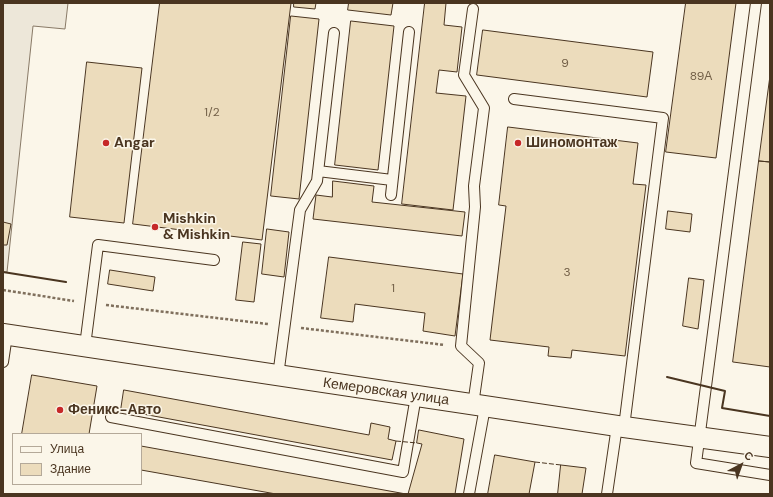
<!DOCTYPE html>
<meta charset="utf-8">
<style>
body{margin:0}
#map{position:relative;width:773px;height:497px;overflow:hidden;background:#fbf6e9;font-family:"DM Sans",sans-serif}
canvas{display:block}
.frame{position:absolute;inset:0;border:4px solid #4a3520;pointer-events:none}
.legend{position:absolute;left:12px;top:433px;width:130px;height:52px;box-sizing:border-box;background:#fbf6e9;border:1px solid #b4a999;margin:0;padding:5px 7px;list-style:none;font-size:12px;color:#4a3520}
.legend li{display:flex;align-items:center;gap:8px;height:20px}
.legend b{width:20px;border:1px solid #b4a999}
.north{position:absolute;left:721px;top:445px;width:40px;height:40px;-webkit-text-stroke:3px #fbf6e9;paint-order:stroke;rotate:41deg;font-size:11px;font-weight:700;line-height:16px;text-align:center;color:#4a3520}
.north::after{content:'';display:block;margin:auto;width:14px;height:18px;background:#4a3520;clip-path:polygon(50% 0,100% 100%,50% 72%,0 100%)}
</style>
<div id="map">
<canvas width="773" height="497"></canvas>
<div class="frame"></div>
<ul class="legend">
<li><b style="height:5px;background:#fbf6e9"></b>Улица</li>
<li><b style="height:11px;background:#ecdcbc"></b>Здание</li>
</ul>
<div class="north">С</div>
</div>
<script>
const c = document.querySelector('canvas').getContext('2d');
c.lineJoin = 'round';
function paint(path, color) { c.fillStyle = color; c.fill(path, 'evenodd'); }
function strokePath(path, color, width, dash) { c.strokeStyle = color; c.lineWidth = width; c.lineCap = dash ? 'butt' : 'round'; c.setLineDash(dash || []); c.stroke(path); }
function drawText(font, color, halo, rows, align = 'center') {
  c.font = font + ' "DM Sans",sans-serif'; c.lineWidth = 3; c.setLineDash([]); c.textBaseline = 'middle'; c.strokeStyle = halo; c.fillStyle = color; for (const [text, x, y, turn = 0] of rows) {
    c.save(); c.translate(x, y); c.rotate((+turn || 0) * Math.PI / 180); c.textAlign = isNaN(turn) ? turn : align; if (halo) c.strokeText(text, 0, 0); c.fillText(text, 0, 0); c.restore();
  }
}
const parking = new Path2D(`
 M3,3h65l-3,26 -32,-3 -26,246h-4z`);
paint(parking, '#ede7d9');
strokePath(parking, '#887966', 1);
const building = new Path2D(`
 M160,3h131l-29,237 -129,-16z
 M294,3h22l-1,6 -21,-2z
 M349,3h44l-2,12 -43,-5z
 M425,3h21l-2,22 18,2 -5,45 -18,-2 -3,23 30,3 -13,114 -51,-6z
 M686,3h50l-20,155 -50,-6z
 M291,16l28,3 -20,180 -28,-3z
 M351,21l43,5 -16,144 -43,-5z
 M483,30l170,22 -6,45 -170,-22z
 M87,62l55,6 -18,155 -54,-6z
 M770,76v86l-11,-1z
 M508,127l130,16 -5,41 13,1 -21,171 -53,-6 -1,8 -23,-2 1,-9 -59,-7 16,-134 -7,-1z
 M759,161l11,1v205l-37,-5z
 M333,181l41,5 -2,16 93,10 -3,24 -149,-17 3,-24 16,2z
 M668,211l24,3 -2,18 -24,-3z
 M3,222l8,2 -4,21h-4z
 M267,229l22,3 -5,45 -22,-3z
 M243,242l18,2 -7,58 -18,-2z
 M329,257l134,17 -8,62 -32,-5 2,-18 -70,-9 -2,18 -32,-4z
 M110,270l45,7 -2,14 -45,-7z
 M689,278l15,2 -6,49 -15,-3z
 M32,375l65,11 -8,48h-67z
 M124,390l245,45 2,-12 19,4 -2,12 8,2 -4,19 -271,-50z
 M419,430l45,9 -9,55h-47l14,-50 -5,-1z
 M141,446l265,48h-130l-135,-24z
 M495,455l40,7 -6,32h-41z
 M561,465l25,3 -4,26h-24z`);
paint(building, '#ecdcbc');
strokePath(building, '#4a3520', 1);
const service = new Path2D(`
 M756,3l-60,460 74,12
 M473,9l-9,66 20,33 -10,78 1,21 -14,139 18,17 -6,42
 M514,99l149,19 -39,309
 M318,171l74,9
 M391,195l18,-163
 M85,346l13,-101 116,15
 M3,362l4,-27
 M278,376l22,-166 17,-29 17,-148
 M111,417l292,55 13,-76
 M469,494l16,-87
 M607,494l10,-68`);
const minor = new Path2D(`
 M3,334l621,93 146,20`);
strokePath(service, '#4a3520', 12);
strokePath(minor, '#4a3520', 22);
strokePath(new Path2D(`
 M3,290l71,11
 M106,305l162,19
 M301,328l144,17`), '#7f6f5c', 2.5, [3, 2]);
strokePath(service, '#fbf6e9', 10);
strokePath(minor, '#fbf6e9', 20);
strokePath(new Path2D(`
 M396,441l21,2
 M535,462l26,3`), '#4a3520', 1, [5, 2]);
strokePath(new Path2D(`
 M3,272l63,10
 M667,377l58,14 -3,17 48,8`), '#4a3520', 2);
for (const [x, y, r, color] of [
 [106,143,4,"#c62828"],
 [518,143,4,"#c62828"],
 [155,227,4,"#c62828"],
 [60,410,4,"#c62828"]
]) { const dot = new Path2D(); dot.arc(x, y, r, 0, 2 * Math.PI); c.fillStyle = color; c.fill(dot); strokePath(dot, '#fbf6e9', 1.5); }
drawText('12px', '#725f47', null, [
 ["9",565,64],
 ["89А",701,77],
 ["1/2",212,113],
 ["3",567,273],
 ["1",393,289]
]);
drawText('bold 14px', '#4a3520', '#fbf6e9', [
 ["Angar",114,143],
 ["Шиномонтаж",526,143],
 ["Mishkin",163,219],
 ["& Mishkin",163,235],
 ["Феникс-Авто",68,410]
], 'left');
drawText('14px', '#4a3520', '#fbf6e9', [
 ["Кемеровская улица",386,392,8]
]);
</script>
